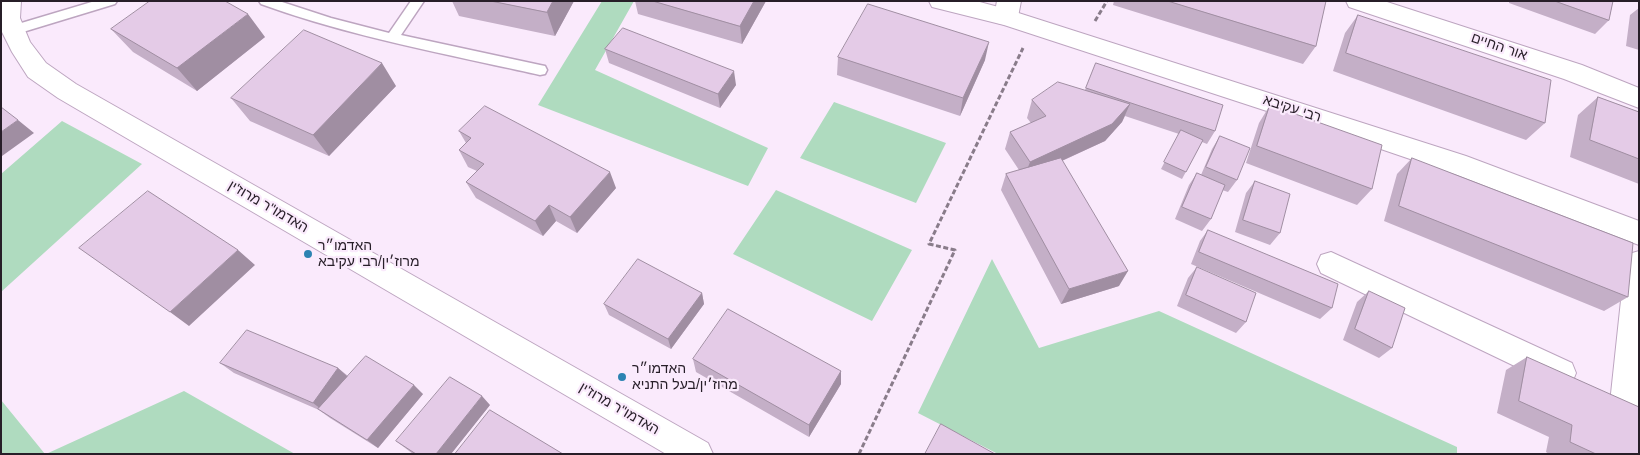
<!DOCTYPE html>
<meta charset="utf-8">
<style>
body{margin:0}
#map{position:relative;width:1640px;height:455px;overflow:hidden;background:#faeafc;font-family:Arial,sans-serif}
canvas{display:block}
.frame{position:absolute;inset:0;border:2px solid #271e28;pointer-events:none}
</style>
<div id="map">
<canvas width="1640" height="455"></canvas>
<div class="frame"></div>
</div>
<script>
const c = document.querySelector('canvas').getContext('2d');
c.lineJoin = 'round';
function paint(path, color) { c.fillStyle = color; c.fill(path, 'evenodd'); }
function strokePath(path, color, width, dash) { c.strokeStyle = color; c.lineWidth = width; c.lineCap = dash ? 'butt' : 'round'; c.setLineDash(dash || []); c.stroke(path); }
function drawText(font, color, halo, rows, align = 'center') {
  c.font = font + ' Arial,"Noto Sans Hebrew",sans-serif'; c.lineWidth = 4.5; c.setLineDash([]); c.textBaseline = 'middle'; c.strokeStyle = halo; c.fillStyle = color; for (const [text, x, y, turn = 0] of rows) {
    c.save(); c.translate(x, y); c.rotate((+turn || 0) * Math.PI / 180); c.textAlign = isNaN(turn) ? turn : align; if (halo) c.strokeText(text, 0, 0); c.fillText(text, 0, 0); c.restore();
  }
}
paint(new Path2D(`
 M602,1h32l-39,69 173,78 -20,38 -210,-81z
 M834,102l112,41 -30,60 -116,-45z
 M62,121l80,43 -141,128v-118z
 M776,190l136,60 -40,71 -139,-67z
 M992,259l47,89 120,-37 298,136v7h-459l-80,-41z
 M184,391l111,63h-249z
 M1,400l44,54h1h-45z`), '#afdbbf');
const service = new Path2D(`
 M95,1h22l-2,3 -102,31 -5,-2 -1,-3 1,-3z
 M259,1h20l52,17 58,15 22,-32h13l-23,34 139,30 5,1 2,4 -2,4 -5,1c-94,-21 -188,-38 -279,-71z`);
const minor = new Path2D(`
 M997,1h24l-3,16 -4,6 -8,2 -8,-2 -4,-6z
 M1346,1h38l198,64 57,23v20l-75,-29 -215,-72z
 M1639,251v156l-3,6 -11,5 -11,-5 -4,-10 15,-140 4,-9z
 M1331,252l241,111 4,10 -4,10 -11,4 -11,-4 -229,-110 -4,-9 4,-9z`);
const tertiary = new Path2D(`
 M1,1h20l-1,17 10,24 16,21 30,21 632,359 5,11h-47l-608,-356 -30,-21 -16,-25 -11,-22z
 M929,1h47l30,8 460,147 173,65v24l-182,-70 -126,-43 -327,-107 -72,-18z`);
strokePath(service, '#bda5c0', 3);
strokePath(minor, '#bda5c0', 2);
strokePath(tertiary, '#bda5c0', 2);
strokePath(new Path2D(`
 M1095,21l12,-20
 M859,454l96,-204 -26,-6 94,-196`), '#897c8a', 3, [5, 2.5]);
paint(service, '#fff');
paint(minor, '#fff');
paint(tertiary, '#fff');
paint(new Path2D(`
 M452,1h122l-19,35 -96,-20z
 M635,1h131l-24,43 -104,-30z
 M1114,1h212l-10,45 -13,18 -190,-59z
 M1509,1h104l-4,19 -14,14 -86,-31z
 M1639,8v42l-13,-4 4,-31z
 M1358,15l187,108 -19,17 -193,-69 12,-38z
 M111,29l154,8 -68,54 -64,-39z
 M605,49l131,36 -16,23 -111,-45z
 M838,57l147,3 -25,56 -123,-41z
 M1096,63l119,68 -8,13 -5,-2 -20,37 -21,-10 18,-35 -54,-18 -3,6 -17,19 -43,20 57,125 -58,18 -60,-114 5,-16 13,-4 -14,-21 5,-17 21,-9 -4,-5 5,-18 53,-10z
 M396,86l-67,70 -79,-35 -19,-23z
 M1598,97l41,15v72l-69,-27 8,-42z
 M1270,105l102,84 -15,16 -111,-42 13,-40z
 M459,131l157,57 -39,45 -21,-12 -13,15 -67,-38 -10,-16 11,-11 -9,-4 -9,-17 7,-7z
 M1220,136l17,44 -9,12 -6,-2 -11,29 -9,12 -27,-12 14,-34 8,-12 4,2 11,-26z
 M1412,158l216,139 -24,14 -220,-90 13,-47z
 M1255,181l25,52 -10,12 -35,-13 11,-39z
 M1208,230l124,78 -12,11 -129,-55 9,-23z
 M1197,267l49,55 -10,11 -59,-27 11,-28z
 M1369,291l23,57 -13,10 -36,-18 14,-38z
 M702,293l2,11 -33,45 -62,-34 -5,-11z
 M1527,357l112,97h-90l-3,-2 3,-15 -52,-24 9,-43z
 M693,359l148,12v13l-32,53 -113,-65z
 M220,363l118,5 10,8 75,18 -45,54 -48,-30 -11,-8 -85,-37z
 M490,405l-39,49h-38l-17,-13z`), '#c4afc7');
paint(new Path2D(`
 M553,1h21l-19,35 -8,-24z
 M754,1h12l-24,43 -2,-18z
 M248,14l17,23 -68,54 -20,-23z
 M989,42l-4,18 -25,56 3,-18z
 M382,63l14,23 -67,70 -16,-21z
 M734,71l2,14 -16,23 -2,-14z
 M1130,104l-8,18 -17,19 -81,37 6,-16z
 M18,120l16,13 -32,23 -1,-24z
 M610,172l6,16 -39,45 -7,-16z
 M549,205l7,16 -13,15 -8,-15z
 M238,250l17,15 -66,61 -19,-14z
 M1128,271l-9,15 -58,18 8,-15z
 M702,293l2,11 -33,45 -3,-10z
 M338,368l11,10 -24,34 -12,-9z
 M841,371v13l-32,53v-12z
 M414,385l9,9 -45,54 -11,-8z
 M482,396l8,9 -39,49h-15z`), '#a08ea2');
const building = new Path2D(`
 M150,1h75l23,13 -71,54 -66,-39z
 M491,1h62l-6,11z
 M653,1h101l-14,25z
 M1168,1h158l-10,45z
 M1555,1h58l-4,19z
 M868,4l121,38 -26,56 -125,-41z
 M1358,15l193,65 -6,43 -199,-70z
 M623,28l111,43 -16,23 -113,-45z
 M304,30l78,33 -69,72 -82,-37z
 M1096,63l127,42 -8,26 -129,-43z
 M1058,82l72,22 -18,20 -82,38 -20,-30 36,-16 -14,-16z
 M1598,97l41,15v47l-49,-19z
 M1270,105l112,40 -10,44 -115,-43z
 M485,106l125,66 -40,45 -21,-12 -14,16 -69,-39 18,-18 -25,-14 12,-12 -12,-7z
 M1,107l17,13 -17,12z
 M1181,130l22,10 -17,32 -22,-10z
 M1220,136l30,12 -13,32 -31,-13z
 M1061,158l67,113 -59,18 -63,-115z
 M1412,158l221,85 -5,54 -229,-91z
 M1197,173l28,12 -14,34 -29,-12z
 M1255,181l35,13 -10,39 -37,-13z
 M148,191l90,59 -68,62 -91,-64z
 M1208,230l130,54 -6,24 -133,-56z
 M638,259l64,34 -34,46 -64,-35z
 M1197,267l59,26 -10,29 -60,-27z
 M1369,291l36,17 -13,40 -37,-19z
 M728,309l113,62 -32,54 -116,-66z
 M247,330l91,38 -25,35 -93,-40z
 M366,356l48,29 -47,55 -49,-31z
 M1527,357l112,50v47h-43l-26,-12 2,-17 -53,-24z
 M450,377l32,19 -46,58h-20l-20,-13z
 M490,410l73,44h-108z
 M941,424l54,30h-70z`);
paint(building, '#e4cbe7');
strokePath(building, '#a08ea2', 1);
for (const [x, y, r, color] of [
 [308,254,5,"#2c83b2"],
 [622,377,5,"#2c83b2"]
]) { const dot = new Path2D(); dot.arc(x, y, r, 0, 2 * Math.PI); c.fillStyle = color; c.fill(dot); strokePath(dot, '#faeafc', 2); }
drawText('14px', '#271e28', '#faeafc', [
 ["אור החיים",1499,47,19],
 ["רבי עקיבא",1292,109,18],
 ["האדמו\"ר מרוז'ין",268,207,30],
 ["האדמו\"ר מרוז'ין",619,409,30]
]);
drawText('14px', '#271e28', '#faeafc', [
 ["האדמו״ר",318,246],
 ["מרוז׳ין/רבי עקיבא",318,262],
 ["האדמו״ר",632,369],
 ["מרוז׳ין/בעל התניא",632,385]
], 'left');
</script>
